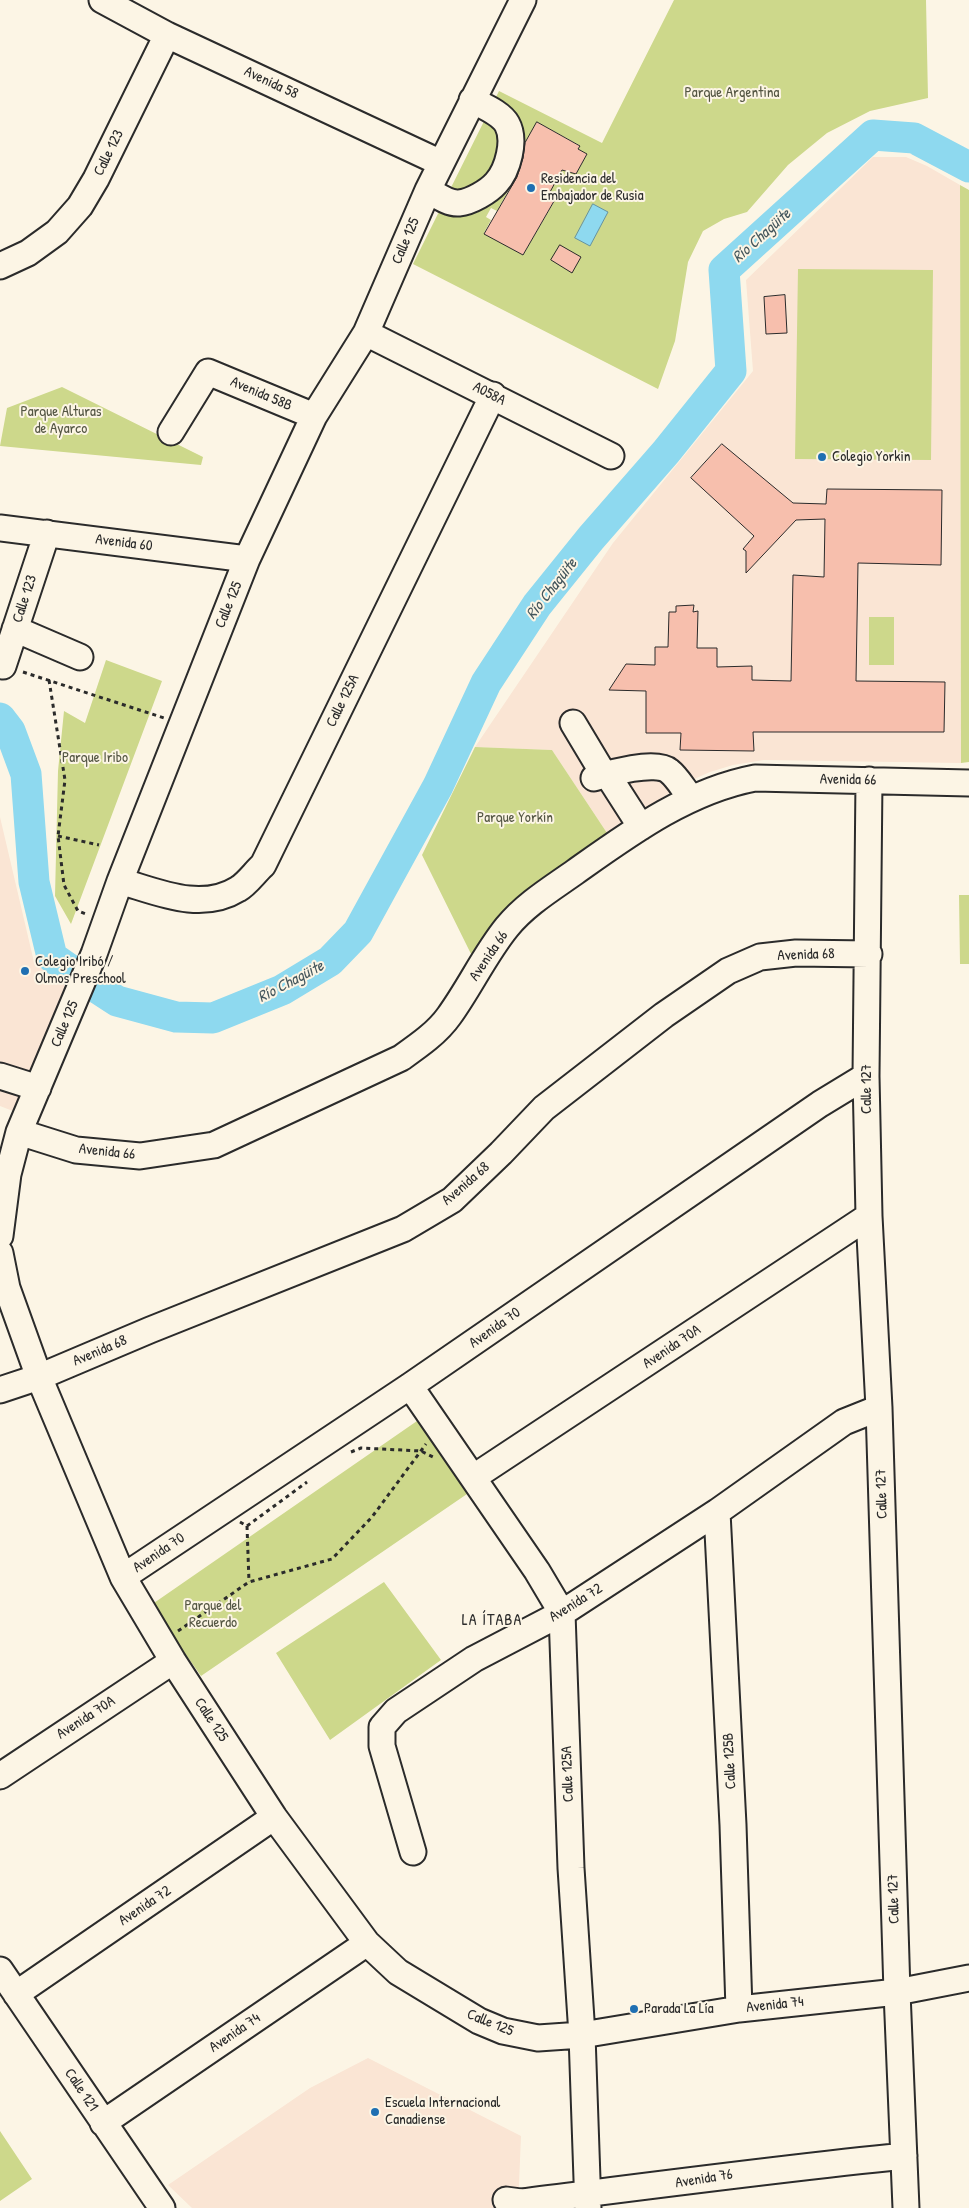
<!DOCTYPE html>
<meta charset="utf-8">
<style>
body{margin:0}
canvas{display:block;background:#fcf5e5}
</style>
<canvas width="969" height="2208"></canvas>
<script>
const c = document.querySelector('canvas').getContext('2d');
c.lineJoin = 'round';
function paint(path, color) { c.fillStyle = color; c.fill(path, 'evenodd'); }
function strokePath(path, color, width, dash) { c.strokeStyle = color; c.lineWidth = width; c.lineCap = dash ? 'butt' : 'round'; c.setLineDash(dash || []); c.stroke(path); }
function drawText(font, color, halo, rows, align = 'center') {
  c.font = font + ' "Patrick Hand",sans-serif'; c.lineWidth = 4; c.setLineDash([]); c.textBaseline = 'middle'; c.strokeStyle = halo; c.fillStyle = color; for (const [text, x, y, turn = 0] of rows) {
    c.save(); c.translate(x, y); c.rotate((+turn || 0) * Math.PI / 180); c.textAlign = isNaN(turn) ? turn : align; if (halo) c.strokeText(text, 0, 0); c.fillText(text, 0, 0); c.restore();
  }
}
paint(new Path2D(`
 M873,157h33l21,9 33,19 1,578 -197,-3 -31,5 -23,7 -25,11 -78,50 -55,-83 -77,-3 138,-204 140,-172 -7,-91z
 M0,817l34,145 34,17 -50,134 -18,-7z
 M368,2058l153,78 -3,72h-326l-24,-23 142,-97z`), '#fae5d4');
paint(new Path2D(`
 M674,0h252l2,98 -58,13 -43,22 -39,32 -41,47 -23,7 -21,12 -15,31 -13,79 -17,48 -245,-125 86,-173 103,52zM537,122l42,23 -1,4 9,5 -11,20 -14,-4 -12,22 7,5 -34,58 -39,-22 7,-13 -5,-3 5,-9 6,3 15,-27 -14,-8 16,-1 7,-12 -5,-4z
 M960,185l9,5v572l-8,1z
 M798,269l135,1 -2,190 -136,-1z
 M62,387l141,70 -2,8 -201,-19 7,-38z
 M869,617h25v48h-25z
 M106,660l56,21 -91,243 -16,-28 3,-125 6,-60 21,12z
 M475,747l77,3 55,83 -65,49 -68,78 -52,-105z
 M959,895h10v69h-9z
 M417,1421l50,73 -266,182 -50,-71z
 M384,1582l57,78 -111,80 -54,-87z
 M0,2131l32,48 -32,22z`), '#cdd88b');
const water = new Path2D(`
 M593,204l15,8 -18,34 -15,-8z`);
paint(water, '#8ed9ef');
strokePath(water, '#6693a1', 1);
strokePath(new Path2D(`
 M0,718l10,13 16,43 8,108 18,75 20,14
 M97,988l20,13 59,16 37,1 69,-28 48,-29 28,-29 80,-146 48,-103 51,-78 54,-67 75,-86 65,-81 -7,-101 149,-135 41,3 55,29`), '#8ed9ef', 31);
const building = new Path2D(`
 M537,122l43,24 -2,3 9,5 -11,20 -14,-4 -12,22 7,4 -34,59 -39,-21 33,-57 6,-19 2,-15z
 M560,245l21,12 -9,16 -21,-13z
 M785,295l2,38 -21,1 -2,-37z
 M722,444l71,59 33,1 1,-15 115,1 -1,75 -83,-2 -2,118 89,1 -1,50h-191l1,19 -74,-1 1,-17h-35v-42l-37,-1 17,-26 29,1v-18h13l1,-35h7v-6l18,-1 -1,7 5,-1 -1,37h20v19l35,-1v14l39,1 2,-106 31,2 1,-58 -29,1 -50,53v-22l-3,-2 11,-13 -63,-58z`);
paint(building, '#f7bfad');
strokePath(building, '#2b2b2b', 1);
const minor = new Path2D(`
 M102,0l65,35 274,128
 M428,190c9,5 20,14 31,13 12,-1 30,-12 37,-20 12,-13 20,-43 11,-59 -6,-11 -24,-18 -35,-24
 M0,266l28,-13 29,-21 23,-26 16,-27 71,-144
 M366,333l245,123
 M171,432l37,-60 106,44
 M0,528l247,31
 M15,629l65,28
 M3,666l44,-133
 M573,723l27,45 7,6 34,53
 M594,778c15,-5 62,-18 75,-7 9,7 15,19 22,27
 M869,780l-3,296 3,140 10,192 18,584 9,216
 M120,881c38,11 81,31 118,8 9,-5 17,-17 25,-24l230,-470
 M0,1076l38,12
 M19,1132l57,18 64,6 74,-11 187,-87c17,-12 36,-25 48,-42 21,-29 36,-62 58,-89 19,-23 44,-38 68,-55 55,-39 112,-81 180,-94l214,5
 M0,1236l8,-62 11,-42 75,-178 26,-73 127,-322 67,-143 52,-83 62,-143 95,-190
 M0,1253l7,35 32,89 84,200 50,84 101,156 93,126 31,29 81,49 24,10 35,7 44,-3 157,-26 158,-17 72,-14
 M410,1386l127,185 25,42 9,255 11,167 6,173
 M0,1390l39,-13 111,-47 253,-101 49,-29 49,-47 43,-45 120,-93 64,-44 32,-14 36,-4 73,1
 M474,1477l395,-261
 M717,1512l16,313 6,184
 M123,1577l287,-191 410,-282 46,-28
 M0,1776l173,-115
 M413,1852l-31,-106v-19l14,-16 78,-52 88,-46 155,-101 127,-90 35,-14
 M0,1970l162,238
 M16,1994l258,-177
 M103,2123l264,-180
 M506,2200l15,2c127,-16 255,-33 383,-46`);
strokePath(minor, '#2b2b2b', 29);
strokePath(new Path2D(`
 M23,672l141,46
 M49,680l16,100 -7,56 6,49 14,26 8,3
 M58,836l41,9
 M351,1452l10,-4 60,3 12,6
 M240,1522l7,4 2,56
 M247,1526l60,-44
 M178,1631l71,-49 83,-23 40,-42 54,-73`), '#2b2b2b', 3, [4, 4]);
strokePath(minor, '#fcf5e5', 25);
for (const [x, y, r, color] of [
 [531,188,5,"#1f6fb2"],
 [822,457,5,"#1f6fb2"],
 [25,971,5,"#1f6fb2"],
 [634,2009,5,"#1f6fb2"],
 [375,2112,5,"#1f6fb2"]
]) { const dot = new Path2D(); dot.arc(x, y, r, 0, 2 * Math.PI); c.fillStyle = color; c.fill(dot); strokePath(dot, '#fcf5e5', 2); }
drawText('15px', '#2b2b2b', '#fcf5e5', [
 ["Avenida 58",271,83,25],
 ["Calle 123",109,153,-64],
 ["Calle 125",406,241,-67],
 ["Avenida 58B",261,394,23],
 ["A058A",489,394,27],
 ["Avenida 60",124,543,7],
 ["Calle 123",25,599,-72],
 ["Calle 125",229,605,-68],
 ["Calle 125A",343,701,-64],
 ["Avenida 66",848,780,1],
 ["Avenida 68",806,955,-2],
 ["Avenida 66",489,956,-56],
 ["Calle 125",65,1024,-67],
 ["Calle 127",867,1089,-90],
 ["Avenida 66",107,1152,6],
 ["Avenida 68",466,1184,-41],
 ["Avenida 70",495,1328,-35],
 ["Avenida 70A",672,1347,-34],
 ["Avenida 68",100,1351,-23],
 ["Calle 127",882,1494,-92],
 ["Avenida 70",159,1553,-34],
 ["Avenida 72",576,1603,-32],
 ["Avenida 70A",86,1718,-33],
 ["Calle 125",211,1720,57],
 ["Calle 125B",730,1761,-93],
 ["Calle 125A",568,1774,-92],
 ["Calle 127",894,1899,-92],
 ["Avenida 72",145,1906,-34],
 ["Avenida 74",775,2005,-6],
 ["Calle 125",490,2023,22],
 ["Avenida 74",235,2033,-34],
 ["Calle 121",81,2090,56],
 ["Avenida 76",704,2179,-9]
]);
drawText('15px', '#545643', '#fcf5e5', [
 ["Parque Argentina",732,93],
 ["Parque Alturas",61,412],
 ["de Ayarco",61,429],
 ["Parque Iribo",95,758],
 ["Parque Yorkín",515,818],
 ["Parque del",213,1606],
 ["Recuerdo",213,1623]
]);
drawText('15px', '#2b2b2b', '#fcf5e5', [
 ["Residencia del",541,179],
 ["Embajador de Rusia",541,196],
 ["Colegio Yorkin",832,457],
 ["Colegio Iribó /",35,962],
 ["Olmos Preschool",35,979],
 ["Parada La Lía",644,2009],
 ["Escuela Internacional",385,2103],
 ["Canadiense",385,2120]
], 'left');
drawText('italic 16px', '#44565c', '#fcf5e5', [
 ["Río Chagüite",762,236,-42],
 ["Río Chagüite",552,589,-52],
 ["Río Chagüite",291,982,-28]
]);
c.letterSpacing = '1px';
drawText('16px', '#2b2b2b', '#fcf5e5', [
 ["LA ÍTABA",492,1621]
]);
c.letterSpacing = '0px';
</script>
